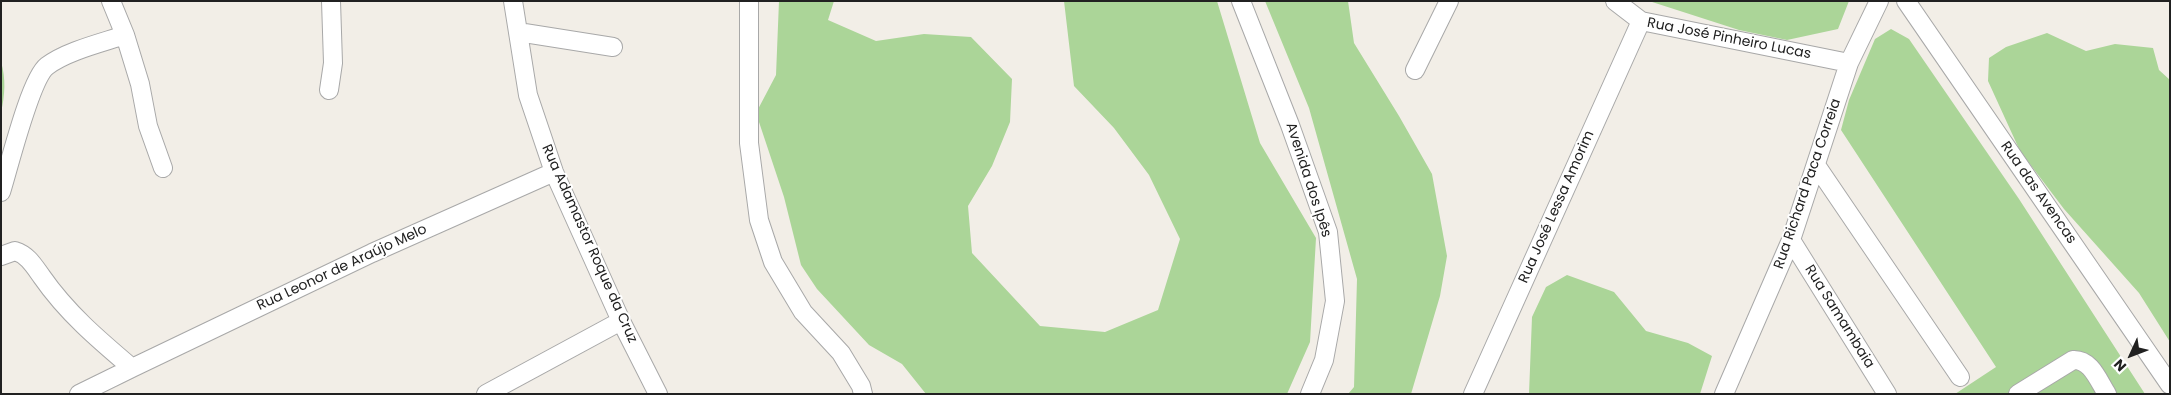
<!DOCTYPE html>
<meta charset="utf-8">
<style>
body{margin:0}
#map{position:relative;width:2171px;height:395px;overflow:hidden;background:#f2eee7;font-family:Poppins,sans-serif}
canvas{display:block}
.frame{position:absolute;inset:0;border:2px solid #212121;pointer-events:none}
.north{position:absolute;left:2106px;top:330px;width:50px;height:50px;-webkit-text-stroke:4px #fff;paint-order:stroke;rotate:227deg;font-size:14px;font-weight:700;line-height:20px;text-align:center;color:#212121}
.north::after{content:'';display:block;margin:auto;width:18px;height:22px;background:#212121;clip-path:polygon(50% 0,100% 100%,50% 72%,0 100%)}
</style>
<div id="map">
<canvas width="2171" height="395"></canvas>
<div class="frame"></div>
<div class="north">N</div>
</div>
<script>
const c = document.querySelector('canvas').getContext('2d');
c.lineJoin = 'round';
function paint(path, color) { c.fillStyle = color; c.fill(path, 'evenodd'); }
function strokePath(path, color, width, dash) { c.strokeStyle = color; c.lineWidth = width; c.lineCap = dash ? 'butt' : 'round'; c.setLineDash(dash || []); c.stroke(path); }
function drawText(font, color, halo, rows, align = 'center') {
  c.font = font + ' Poppins,sans-serif'; c.lineWidth = 4; c.setLineDash([]); c.textBaseline = 'middle'; c.strokeStyle = halo; c.fillStyle = color; for (const [text, x, y, turn = 0] of rows) {
    c.save(); c.translate(x, y); c.rotate((+turn || 0) * Math.PI / 180); c.textAlign = isNaN(turn) ? turn : align; if (halo) c.strokeText(text, 0, 0); c.fillText(text, 0, 0); c.restore();
  }
}
paint(new Path2D(`
 M779,1h55l-6,19 48,21 48,-7 47,3 41,42 -2,43 -18,44 -24,40 4,47 68,73 65,6 53,-22 22,-71 -31,-64 -35,-47 -40,-42 -10,-85h153l43,142 56,95 -6,104 -23,52h-361l-24,-30 -33,-19 -52,-56 -16,-24 -17,-68 -28,-84 20,-38z
 M1265,1h83l6,42 45,73 33,58 15,82 -7,40 -29,98h-63l6,-7 3,-108 -48,-171z
 M1649,1h200l-11,28 -51,11 -48,-10z
 M1891,29l18,10 110,160 126,195h-190l41,-27 -155,-237 8,-30 26,-61z
 M2047,33l39,18 29,-7 38,4 6,22 11,10v262l-31,-49 -75,-84 -44,-58 -32,-70 1,-23 17,-11z
 M1,62c5,16 4,34 0,50z
 M1567,275l47,17 32,39 42,12 24,13 -12,38h-171l3,-77 14,-30z`), '#abd598');
const minor = new Path2D(`
 M111,1l14,34 15,49 8,42 15,42
 M513,1l15,94 26,77 67,149 37,73
 M749,1v142l10,77 14,42 30,50 38,41 20,33 2,8
 M1241,1l49,124 38,107 7,69 -11,59 -14,34
 M1615,1l26,20 208,42
 M1906,1l264,384
 M518,32l95,15
 M1415,70l34,-69
 M329,90l4,-27 -2,-62
 M1816,165l144,212
 M1,192c8,-25 29,-113 46,-126 20,-15 54,-23 78,-31
 M1791,240l96,154
 M1,256l14,-5c13,4 19,15 27,26 25,36 57,63 90,91l240,-115 182,-81
 M79,394l53,-26
 M486,394l135,-73
 M1473,394l168,-373
 M1724,394l67,-154 58,-177 30,-62
 M2018,394l55,-34c18,-1 25,20 34,34`);
strokePath(minor, '#a8a8a8', 20);
strokePath(minor, '#fff', 18);
drawText('14px', '#212121', '#fff', [
 ["Rua José Pinheiro Lucas",1729,39,11],
 ["Avenida dos Ipês",1308,180,72],
 ["Rua Richard Paca Correia",1808,184,-71],
 ["Rua das Avencas",2038,193,55],
 ["Rua José Lessa Amorim",1557,207,-66],
 ["Rua Adamastor Roque da Cruz",589,244,66],
 ["Rua Leonor de Araújo Melo",342,268,-25],
 ["Rua Samambaia",1839,317,58]
]);
</script>
